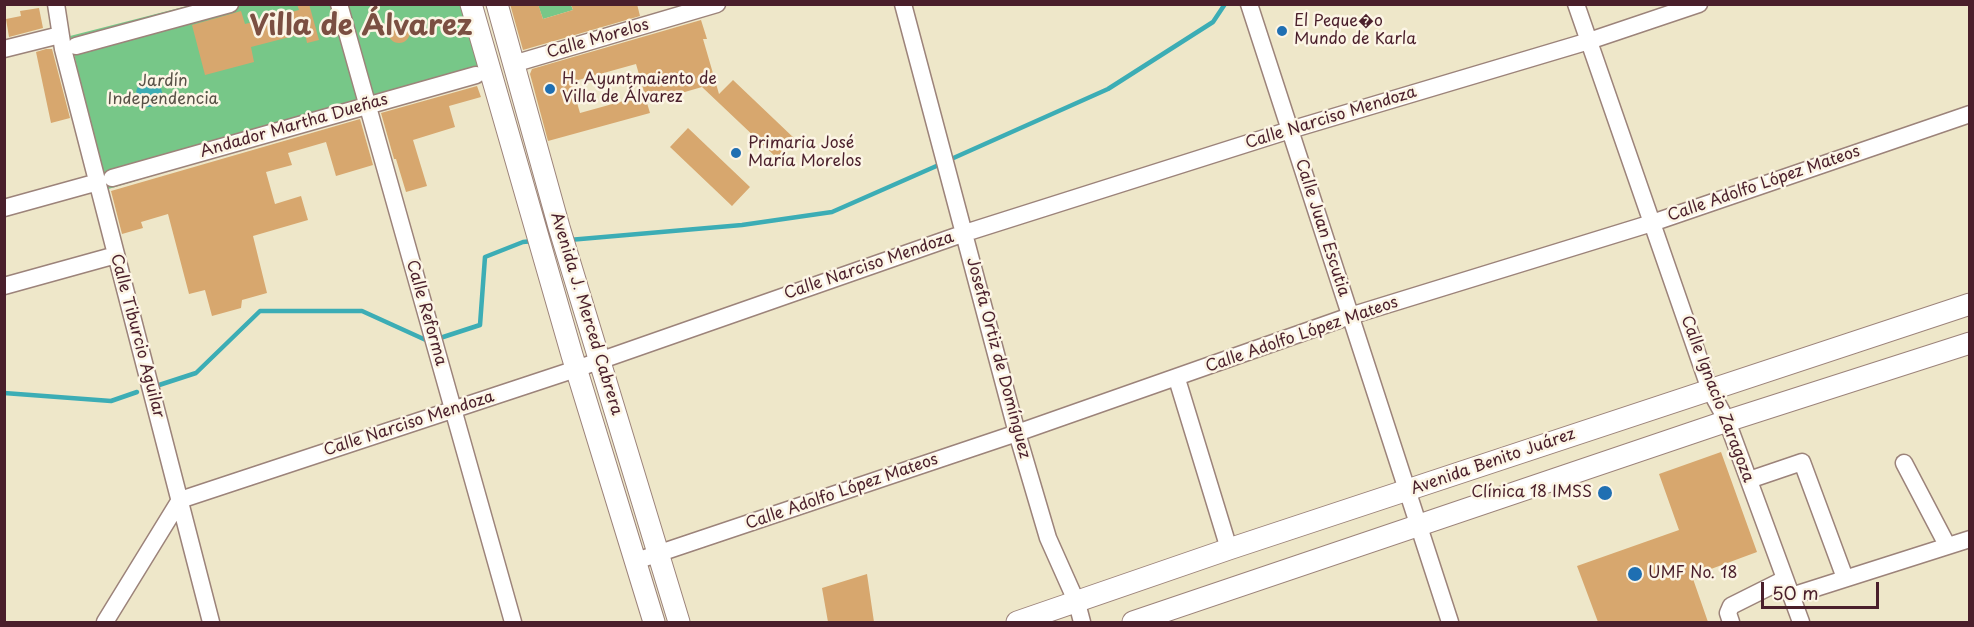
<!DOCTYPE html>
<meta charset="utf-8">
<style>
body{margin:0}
#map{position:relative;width:1974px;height:627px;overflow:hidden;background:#eee7c9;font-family:"Playpen Sans",sans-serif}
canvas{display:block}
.frame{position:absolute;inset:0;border:6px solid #4a1f2b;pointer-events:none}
.scale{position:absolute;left:1761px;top:582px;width:118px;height:27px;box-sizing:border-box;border:3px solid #4a1f2b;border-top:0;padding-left:8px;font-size:18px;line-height:21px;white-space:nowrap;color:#4a1f2b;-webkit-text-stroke:4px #fcf5e5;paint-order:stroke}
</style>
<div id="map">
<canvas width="1974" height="627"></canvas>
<div class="frame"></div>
<div class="scale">50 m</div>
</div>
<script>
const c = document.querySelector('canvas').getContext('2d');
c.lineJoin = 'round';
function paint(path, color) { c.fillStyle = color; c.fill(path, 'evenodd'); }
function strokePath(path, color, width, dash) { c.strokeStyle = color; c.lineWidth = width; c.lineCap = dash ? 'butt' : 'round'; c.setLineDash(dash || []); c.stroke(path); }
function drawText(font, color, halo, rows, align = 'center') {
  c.font = font + ' "Playpen Sans",sans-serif'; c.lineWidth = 5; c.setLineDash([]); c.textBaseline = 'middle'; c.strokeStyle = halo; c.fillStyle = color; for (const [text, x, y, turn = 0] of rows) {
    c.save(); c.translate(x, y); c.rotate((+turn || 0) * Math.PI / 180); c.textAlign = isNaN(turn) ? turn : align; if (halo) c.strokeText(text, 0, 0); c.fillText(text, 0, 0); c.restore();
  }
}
paint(new Path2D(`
 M191,5h273l21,72 -380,113 -35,-154z
 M538,5h33l2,5 -30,9z`), '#77c788');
paint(new Path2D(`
 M136 94a13 13 0 1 1 26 0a13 13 0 1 1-26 0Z`), '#3cadb5');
strokePath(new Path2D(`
 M949,160l159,-71 105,-67 12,-18
 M569,240l173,-15 90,-13 109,-48
 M437,339l43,-14 5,-68 38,-15 10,-1
 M153,387l43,-14 64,-62h102l66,30
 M4,393l107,8 26,-9`), '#3cadb5', 4.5);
paint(new Path2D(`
 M297,4h12l10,36 -12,3 -2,-10 -54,14 3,15 -49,13 -13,-50 49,-14 4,13 54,-14z
 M510,4h28l5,15 30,-9 -2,-6h66l3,12 -117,34z
 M39,8l4,20 -34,9 -3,-18 15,-3 -1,-5z
 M701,20l6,19h-4l16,55 14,-14 62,59 -18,19 -75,-71 -55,16 3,10 -102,28 -18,-67 2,-5zM636,64l9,31 -65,18 -9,-31z
 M388 32a11 11 0 1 1 22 0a11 11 0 1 1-22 0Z
 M46,49h6l18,69 -19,5 -15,-71z
 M477,86l4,11 -32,9 6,21 -42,13 14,46 -21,6 -10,-33h-2l-13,-46z
 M360,119l13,46 -37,11 -10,-34 -38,11 4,12 -26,7 9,32 26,-8 7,24 -55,16 14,57 -25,7 -1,8 -29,8 -7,-26 -16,4 -21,-80 -27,8 2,6 -21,6 -11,-43z
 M688,128l62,59 -18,19 -62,-59z
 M1721,452l36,100 -65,24 16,46h-110l-21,-56 102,-36 -20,-56z
 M867,574l7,48h-46l-6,-34z`), '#d7a76e');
const minor = new Path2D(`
 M56,4l7,45 148,573
 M339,4l174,618
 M903,4l114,429 31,105 29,65 5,19
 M1249,4l201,618
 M1576,4l134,386 17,31 74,201
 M76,46l154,-42
 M4,49l56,-14
 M513,64l204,-60
 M112,178l364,-103
 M4,208l94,-26
 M4,286l112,-31
 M1177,379l52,170
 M1904,463l43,82
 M1749,480l53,-18 43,116
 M636,561l381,-128 333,-117 302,-93 318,-109
 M1791,596l179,-57
 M105,622l75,-122 396,-131 389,-136 325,-103 299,-89 110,-37
 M1731,622l-3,-9 3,-7 54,-27`);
const major = new Path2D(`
 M471,4l101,351 82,267
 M497,4l62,223 120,395
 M1017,622l212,-73 741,-245
 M1133,622l594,-201 243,-78`);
strokePath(minor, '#9c837a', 19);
strokePath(major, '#9c837a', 23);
strokePath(minor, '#fff', 16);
strokePath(major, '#fff', 21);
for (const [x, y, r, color] of [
 [1282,31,6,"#1f6fb2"],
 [550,89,6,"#1f6fb2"],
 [736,153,6,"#1f6fb2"],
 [1605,493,8,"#1f6fb2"],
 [1635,574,8,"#1f6fb2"]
]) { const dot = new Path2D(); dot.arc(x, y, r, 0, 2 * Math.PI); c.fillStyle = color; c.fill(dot); strokePath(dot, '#fcf5e5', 2); }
drawText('16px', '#4a1f2b', '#fcf5e5', [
 ["El Peque�o",1294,22],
 ["Mundo de Karla",1294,40],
 ["H. Ayuntmaiento de",562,80],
 ["Villa de Álvarez",562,98],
 ["Primaria José",748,144],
 ["María Morelos",748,162],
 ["Clínica 18 IMSS",1592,493,"right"],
 ["UMF No. 18",1648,574]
], 'left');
drawText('16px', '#4a1f2b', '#fcf5e5', [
 ["Calle Morelos",598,39,-16],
 ["Calle Narciso Mendoza",1331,118,-17],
 ["Andador Martha Dueñas",294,126,-16],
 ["Calle Adolfo López Mateos",1764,184,-19],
 ["Calle Juan Escutia",1322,228,72],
 ["Calle Narciso Mendoza",869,266,-19],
 ["Calle Reforma",426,313,74],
 ["Avenida J. Merced Cabrera",586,314,73],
 ["Calle Adolfo López Mateos",1302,335,-19],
 ["Calle Tiburcio Aguilar",137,336,75],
 ["Josefa Ortiz de Domínguez",998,358,75],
 ["Calle Ignacio Zaragoza",1717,399,69],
 ["Calle Narciso Mendoza",409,424,-18],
 ["Avenida Benito Juárez",1493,462,-19],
 ["Calle Adolfo López Mateos",842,492,-19]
]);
drawText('16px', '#585147', '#fcf5e5', [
 ["Jardín",163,82],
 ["Independencia",163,100]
]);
drawText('bold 28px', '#7b4f42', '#fcf5e5', [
 ["Villa de Álvarez",361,27]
]);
</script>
